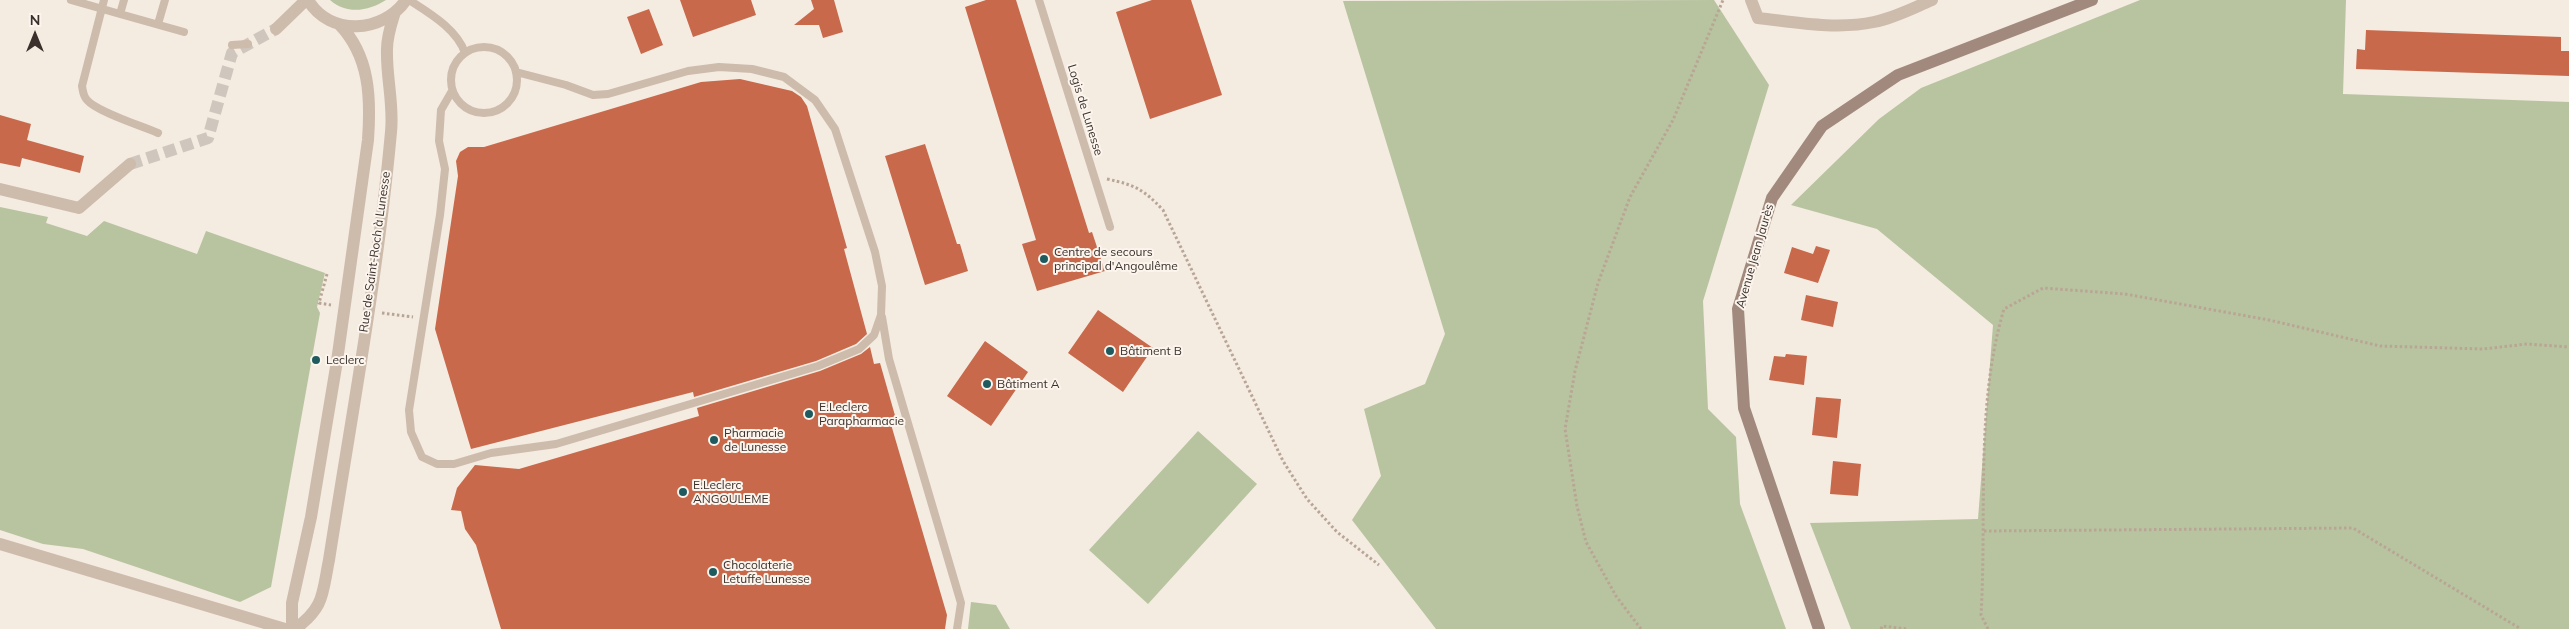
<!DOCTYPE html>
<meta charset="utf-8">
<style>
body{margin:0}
#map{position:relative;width:2569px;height:629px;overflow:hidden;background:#f4ebe1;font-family:Mulish,sans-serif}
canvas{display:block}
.north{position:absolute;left:10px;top:10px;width:50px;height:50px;-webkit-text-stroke:4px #fbf5ee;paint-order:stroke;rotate:0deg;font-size:14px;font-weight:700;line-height:20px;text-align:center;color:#3b302b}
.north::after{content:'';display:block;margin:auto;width:18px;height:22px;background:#3b302b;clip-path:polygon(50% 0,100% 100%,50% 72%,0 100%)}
</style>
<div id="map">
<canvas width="2569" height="629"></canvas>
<div class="north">N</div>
</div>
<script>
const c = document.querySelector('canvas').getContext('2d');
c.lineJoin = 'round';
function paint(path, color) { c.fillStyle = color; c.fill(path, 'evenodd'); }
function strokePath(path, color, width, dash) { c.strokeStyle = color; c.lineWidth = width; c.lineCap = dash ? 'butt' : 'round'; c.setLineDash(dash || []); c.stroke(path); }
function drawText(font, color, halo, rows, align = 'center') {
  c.font = font + ' Mulish,sans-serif'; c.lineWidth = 4; c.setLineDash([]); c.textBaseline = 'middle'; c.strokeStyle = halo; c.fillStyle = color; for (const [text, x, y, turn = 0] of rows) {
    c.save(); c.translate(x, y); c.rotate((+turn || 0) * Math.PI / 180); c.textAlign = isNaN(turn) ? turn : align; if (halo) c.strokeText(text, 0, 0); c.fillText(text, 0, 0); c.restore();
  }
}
paint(new Path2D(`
 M330,0h56c-17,11 -39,15 -56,0z
 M1714,0l55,85 -66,216 5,108 28,28 4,67 46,125h-350l-84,-109 29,-44 -17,-67 61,-25 20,-50 -102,-333z
 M2140,0h206l-3,94 226,8v527h-718l-41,-106 168,-4 15,-194 -116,-96 -86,-24 88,-86 42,-31z
 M0,207l48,10 -2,6 41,13 17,-15 93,33 9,-23 119,42 -8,34 3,6 -49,274 -31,15 -157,-53 -40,-5 -43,-14z
 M1198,431l59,53 -109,120 -59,-54z
 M971,602l25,3 14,24h-42z`), '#b8c4a0');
paint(new Path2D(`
 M680,0h71l5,15 -63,22z
 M811,0h23l9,32 -20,6 -4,-13h-25l20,-16z
 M986,0h30l73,233 3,-1 13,39 -68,20 -15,-47 14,-4 -71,-233z
 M1152,0h39l31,95 -72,24 -34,-107z
 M649,9l14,36 -22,9 -14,-37z
 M2366,30l195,7v14h8v25l-213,-7 1,-20 8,1z
 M740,79l52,12 9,6 6,9 40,142 -3,1 23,85 -11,10 -40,17 -122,36 -1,-5 -222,57 -36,-120 23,-153 -2,-15 4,-9 8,-5h16l217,-65z
 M0,115l31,9 -4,16 57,16 -4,17 -58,-15 -2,9 -20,-4z
 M925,144l32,100h3l8,27 -43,14 -40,-129z
 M1816,246l14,4 -12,33 -34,-10 8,-26 21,7z
 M1806,295l32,7 -5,25 -32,-7z
 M1098,310l55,38 -30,44 -55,-39z
 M985,341l43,31 -37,54 -44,-30z
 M870,347l4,17 6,-1 16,56 -6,2 57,194 -2,14h-444l-25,-84 -11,-16 -4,-18 -10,-1 6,-22 18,-23 44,4 180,-53 -2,-8 123,-37 41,-17z
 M1786,354l21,2 -3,29 -35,-5 5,-24 11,1z
 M1816,397l25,2 -4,39 -25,-3z
 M1833,461l28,3 -3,32 -28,-2z`), '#c8694b');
strokePath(new Path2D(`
 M130,164l78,-26 24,-85 44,-24`), '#cfc6bd', 12, [12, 6]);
strokePath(new Path2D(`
 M1107,179c28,6 36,10 56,31l120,251 24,38 30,33 42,33
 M327,274l-8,29 12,2
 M382,313l31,4
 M1984,531l369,-3 168,101
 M1641,629l-25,-33 -30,-54 -9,-36 -12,-77 10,-58 23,-88 32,-86 43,-77 50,-120
 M1881,629l1,-3 25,3
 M1988,629l-7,-14c6,-100 -6,-210 23,-306l39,-21 82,6 144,26 111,26 103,3 44,-5 42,3`), '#b9a596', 3, [2.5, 2.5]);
strokePath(new Path2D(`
 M71,0l49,14
 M104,0l-22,86c1,5 1,10 5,14 10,12 55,26 71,33
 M124,0l-4,14 64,18
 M409,0c20,13 48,29 56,53
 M1039,0l71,227
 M158,24l7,-24
 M232,45l16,-1
 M451 80a33 33 0 1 1 66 0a33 33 0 1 1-66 0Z
 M452,91l-11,19 -2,31 6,28 -5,46 -31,195 2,22 11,25 15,7h17l37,-11 65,-9 262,-78 41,-17 15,-14 7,-20 1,-29 -7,-34 -40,-123 -20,-29 -31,-23 -32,-8 -33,-2 -31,4 -80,23 -15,1 -27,-10 -50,-13
 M882,317l7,42 72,244 -4,26`), '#cdbbac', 8);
strokePath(new Path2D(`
 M308,0c22,37 75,33 98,0
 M1751,0l7,18c37,4 78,12 116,4 20,-4 39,-14 58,-22
 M276,29l30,-29
 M0,189l79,19 51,-44
 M0,544l285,85
 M292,629v-26l19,-86 26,-156 31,-221c3,-42 2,-84 -29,-116
 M295,629c30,-22 27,-35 34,-69 22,-141 49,-285 62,-428 3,-28 -5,-55 -4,-83 0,-13 4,-24 8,-37`), '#cdbbac', 12);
strokePath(new Path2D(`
 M1819,629l-75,-221 -6,-99 34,-111 50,-72 76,-51 194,-75`), '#a18a7d', 12);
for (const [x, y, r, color] of [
 [1044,259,5,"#1f5a5e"],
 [1110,351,5,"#1f5a5e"],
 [316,360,5,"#1f5a5e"],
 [987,384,5,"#1f5a5e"],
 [809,414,5,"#1f5a5e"],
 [714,440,5,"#1f5a5e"],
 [683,492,5,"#1f5a5e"],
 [713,572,5,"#1f5a5e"]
]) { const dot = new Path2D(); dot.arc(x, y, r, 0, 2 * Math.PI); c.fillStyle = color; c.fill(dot); strokePath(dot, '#fbf5ee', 2); }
drawText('12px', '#3b302b', '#fbf5ee', [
 ["Logis de Lunesse",1085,110,73],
 ["Rue de Saint-Roch à Lunesse",375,252,-82],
 ["Avenue Jean Jaurès",1755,256,-74]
]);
drawText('12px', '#3b302b', '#fbf5ee', [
 ["Centre de secours",1054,252],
 ["principal d'Angoulême",1054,266],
 ["Bâtiment B",1120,351],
 ["Leclerc",326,360],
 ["Bâtiment A",997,384],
 ["E.Leclerc",819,407],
 ["Parapharmacie",819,421],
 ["Pharmacie",724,433],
 ["de Lunesse",724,447],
 ["E.Leclerc",693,485],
 ["ANGOULEME",693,499],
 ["Chocolaterie",723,565],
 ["Letuffe Lunesse",723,579]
], 'left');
</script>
